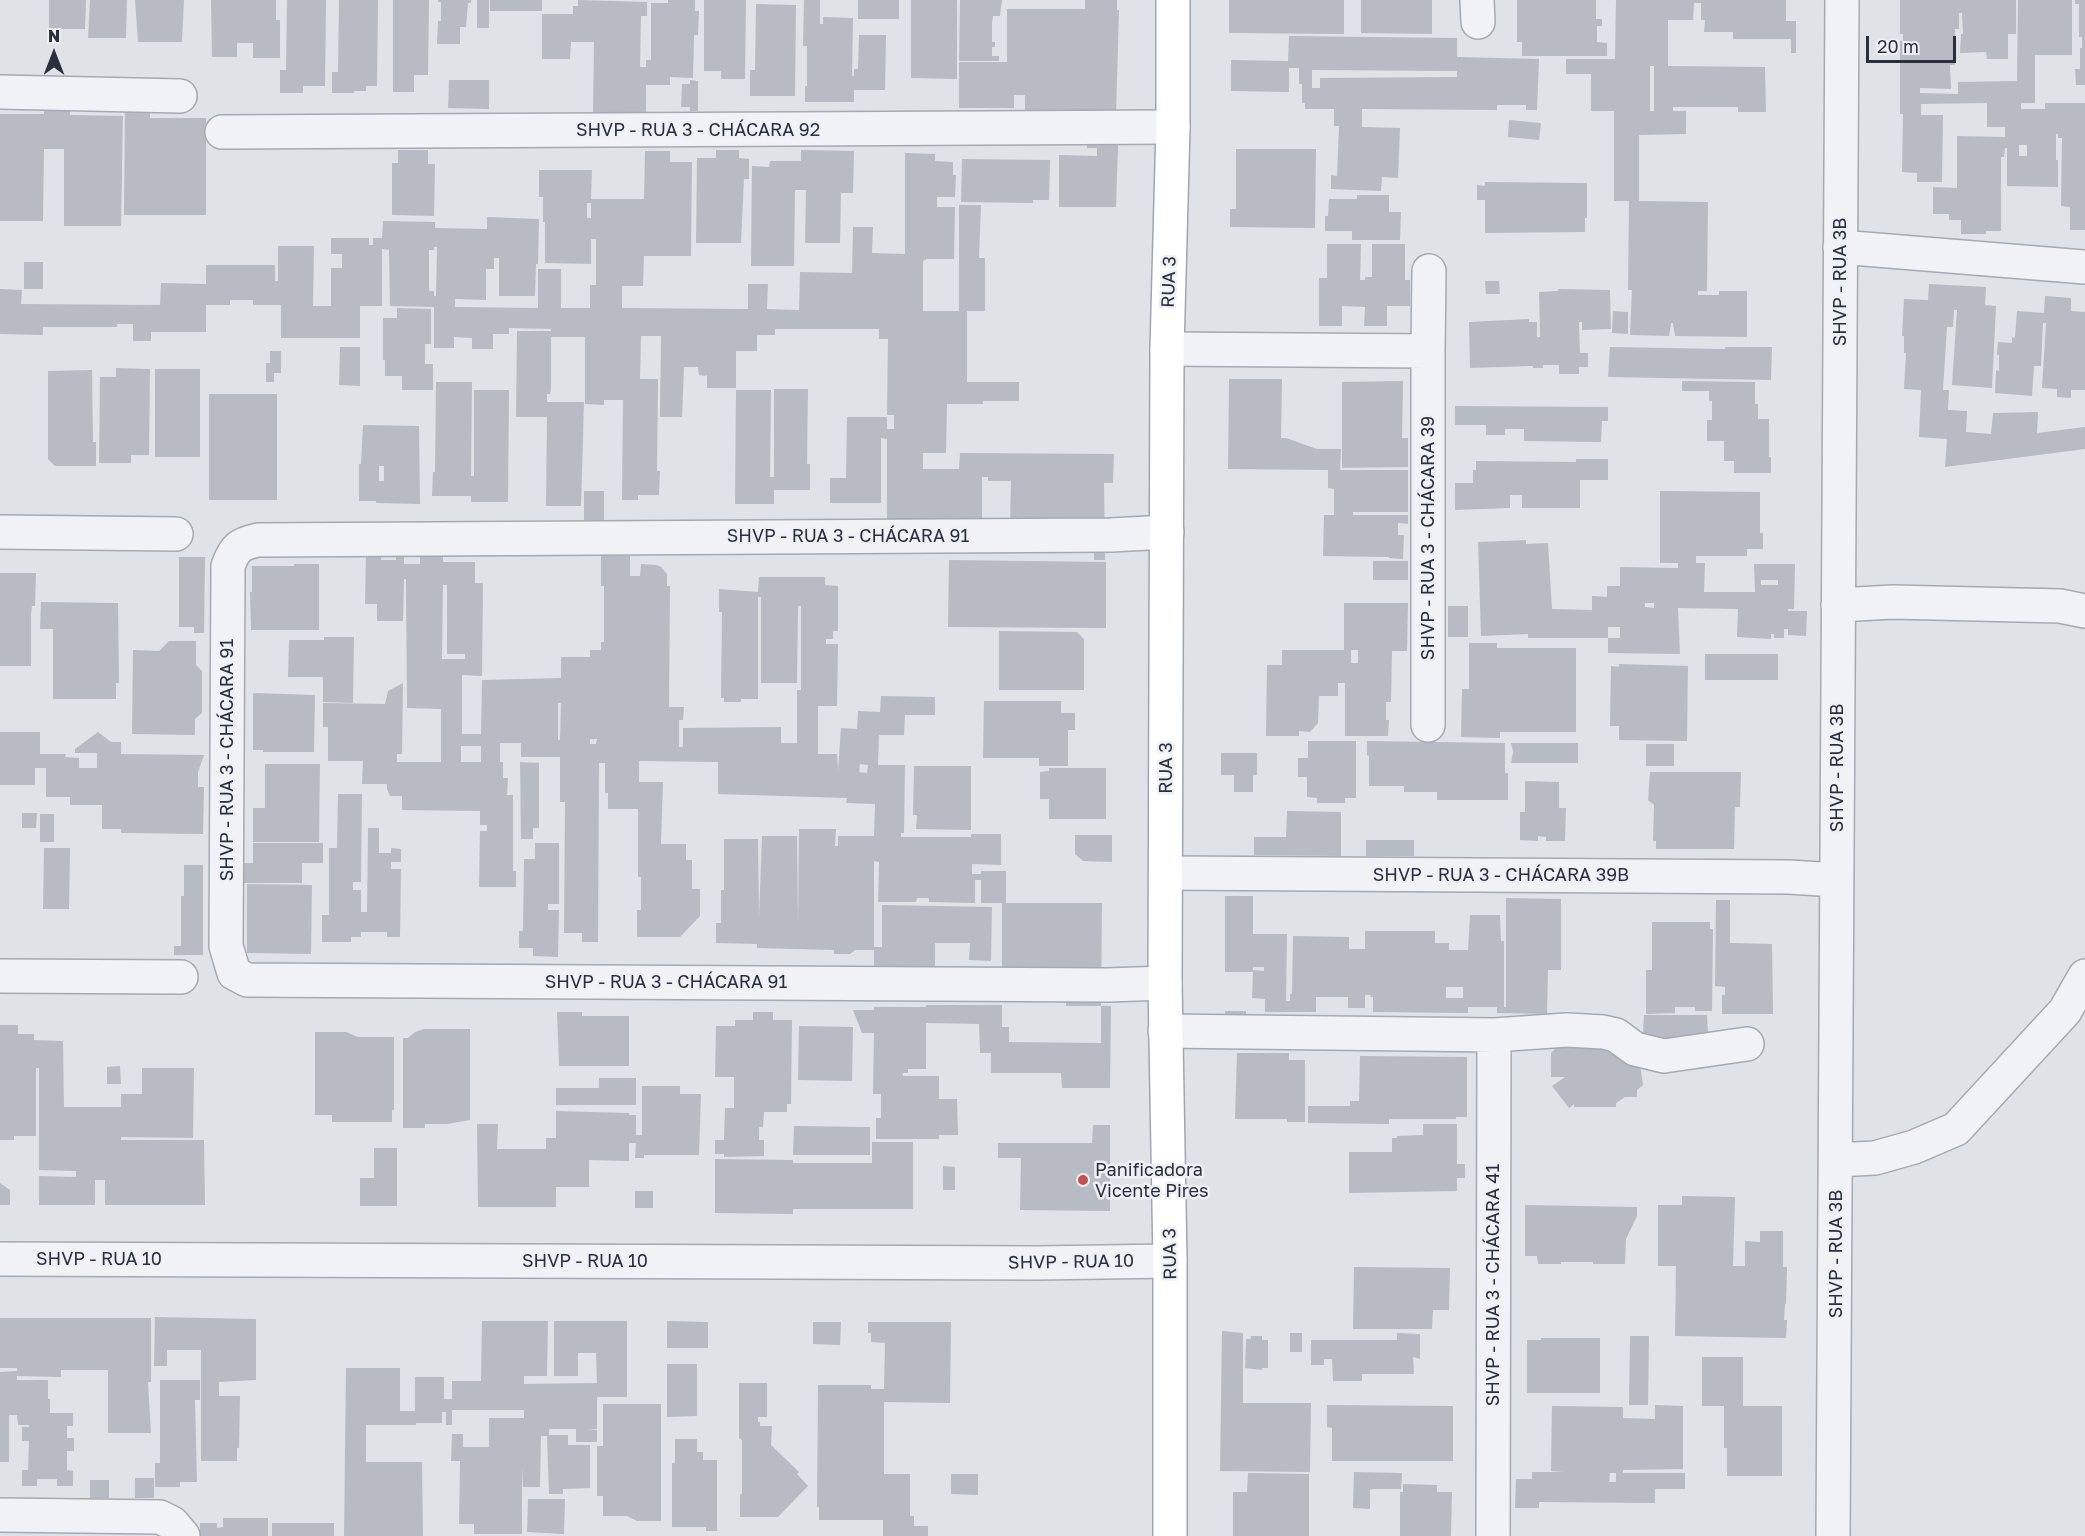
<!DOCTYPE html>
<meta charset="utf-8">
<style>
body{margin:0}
#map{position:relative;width:2085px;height:1536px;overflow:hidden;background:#dfe2e7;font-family:"Golos Text",sans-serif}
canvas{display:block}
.north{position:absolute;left:24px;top:24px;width:60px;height:60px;-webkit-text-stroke:4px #eef0f5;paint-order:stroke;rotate:0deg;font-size:16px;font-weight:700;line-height:24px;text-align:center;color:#292f3d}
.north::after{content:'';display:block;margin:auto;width:21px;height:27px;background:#292f3d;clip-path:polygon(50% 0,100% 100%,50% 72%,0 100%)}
.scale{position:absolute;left:1866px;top:36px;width:90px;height:27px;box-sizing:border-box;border:3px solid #292f3d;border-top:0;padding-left:8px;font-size:18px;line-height:21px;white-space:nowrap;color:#292f3d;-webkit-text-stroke:4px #eef0f5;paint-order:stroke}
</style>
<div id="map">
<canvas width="2085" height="1536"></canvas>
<div class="north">N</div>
<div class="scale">20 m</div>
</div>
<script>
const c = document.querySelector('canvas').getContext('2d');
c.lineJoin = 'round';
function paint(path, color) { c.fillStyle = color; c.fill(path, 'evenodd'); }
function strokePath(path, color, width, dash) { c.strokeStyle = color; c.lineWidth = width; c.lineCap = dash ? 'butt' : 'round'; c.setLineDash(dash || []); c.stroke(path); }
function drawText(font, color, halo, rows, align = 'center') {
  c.font = font + ' "Golos Text",sans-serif'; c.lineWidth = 5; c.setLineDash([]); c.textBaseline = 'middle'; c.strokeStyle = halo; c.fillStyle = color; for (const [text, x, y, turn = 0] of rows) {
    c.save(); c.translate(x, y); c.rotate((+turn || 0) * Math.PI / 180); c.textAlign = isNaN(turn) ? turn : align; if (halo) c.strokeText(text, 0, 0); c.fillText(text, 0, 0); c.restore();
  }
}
paint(new Path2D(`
 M49,0h37l-1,29h-36z
 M90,0h37l-1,38h-38z
 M135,0h49l-2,42h-44z
 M211,0h65v20h4v38h-27v-15h-16v14h-25z
 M287,0h39l-1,86h-22v7h-23v-23h6z
 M339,0h39l-1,86h-11v5h-12v2h-22v-21h6z
 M393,0h36l-1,75h-14v17h-21z
 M438,0h33v3h-3l-2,24h-6v17h-23l1,-23h3v-19h-3z
 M477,0h12v28h-12z
 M490,0h52v11h-52z
 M578,0l69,2v14h-6l-1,51h6v-7h5v-57h17v-3h27v11h4l-1,24h-4l-1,43 -23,-1v8h-24v27h-53l1,-70h-23l-1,17h-28v-45h31v-8h5z
 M704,0h42l-1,79h-24v-8h-17z
 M804,0h16v24h3v-7l30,1 -1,58h2v-7h4l1,-34h27l-1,55h-31v12h-49v-16h2v-40h-4z
 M858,0h41v19h-41z
 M911,0h46v79l-46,-1z
 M960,0h42l-2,16h-7l-1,7v19h3v5h-3v9h7v5h-40z
 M1085,0h32v10h2l-3,105 -91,-1v-19h-11v13h-55v-46h48v-53h78z
 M1229,0h115v34l-115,-1z
 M1361,0h71v34l-71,-1z
 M1517,0h79v19h6v7h-5v16l10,1v13h-85v-14h-5z
 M1616,0h170v21h10v32h-5v-14h-58v-7h-29l1,-12h-4v-17h-7l-1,17h-25v46l97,1 1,45h-28v-5h-65v4h13v23l-47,1v66l69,1 -1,89h-9v4h21v-4h28v46l-72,-1 -2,-13h-2l-2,13 -39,-1 2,-45h-4l1,-89h-15v-90h-23v-37h-25v-15h49zM1650,66h4v45h-4z
 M1900,0h116v34h-8v25h-21l-1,-7 -26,1 1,-19h2l-1,-21h-3v16h-4v36h-5l1,24 -31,-1v5l38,1v-12l59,-1 1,-81h54v55h-37v48h-14v6h24v-6h40v127h-15v-23l-9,-1 1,-68h-4v-4h-2v26h2v27l-51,-1v-38h-2l-1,9h-3v74h-15v3h-25v-14h-12v-6h-16v-27l24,1v-52l48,1v-10h-18v-24l-66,1v11h22l-1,67h-25v-9l-15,-1 1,-58h-3v-73h3v-7h-3zM2019,145h8v11h-8z
 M2075,0h10v85h-9l-1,-16h5v-21h2v-11h-3v-33h-4z
 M756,4l40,1 -1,91h-45v-26h5z
 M1289,36l168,2v19l82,2 -2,51h-11v-5h-29v5l-135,-1v18l38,1 -2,50 -16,-1 -1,14 -50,-2v-14l6,1 2,-50h-5v-17h-29v-6h-3v-19h-3v-16h-10v24l-58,-1v-31l57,1zM1312,70l145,1v6l-137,1v10h-8z
 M449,80h40v29l-41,-1z
 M690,80l8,1v30h-8v-4h-9l1,-23h8z
 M44,99h26v16l53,1 -2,110h-57v-77h-20l-1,72h-43v-107h44z
 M125,107h25v11h56v97h-82z
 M1087,116h32l-3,91h-57v-52l38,1v-8h-10z
 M1509,120l32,3 -2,17 -31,-3z
 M1236,149h80l-1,79 -85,-1v-18h6z
 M398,150h30v14h7l-1,52 -42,-1v-52h6z
 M716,150h23v8l10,1v20h-5l-3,64h-45l1,-85h19z
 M801,150l53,1 -1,42h-12l-1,50h-35l1,-53h-11l-1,76h-43l1,-100 17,1 1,-6h31z
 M645,151h25v11h22l-1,94h-47l-1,30h-21v22l126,1v-25h20l-1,25 32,1 1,-38 52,1 1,-46h20l-1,26 33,1v-101l30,1v7l18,1v13h3l-1,22h-18v10h18l-1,52h-27l-4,2v50h36v-106h22l-2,53h6v53h-18v71h52v19h-36v3h-36l-1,49h-23v16h36l1,-16 154,1 -1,29h-9l1,77h-11v-34l-84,-1 1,-44h-23v-4h-6v43l-95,-1v-80l-6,-1v65h-51v-25h16l1,-61h40v12h7v-14h-7l1,-76h-9v-10h-104v6h-18v16h-21v37h-29v-13l-2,1 -6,-1 -1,-8h-14l-2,50h-22l1,-81h-20l-1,43h18l-1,92h3l-1,24h-21v5h-16l1,-100h-19v5l-19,-1v-67h-34v52l-1,5h-3v8h37l-3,104h-35l1,-89h-31l1,-86h34v-2l-42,-1v6h-16v15h-21v-11l-18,-1v11h-20v-41l-44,-1 -1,-56 -7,-1v57h-22v32h-79v-33h-28v-5h-23v5h-24v27h-55v9h-18v-17h-16v3h-74v8l-43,-1v-45l22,1 -1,14 139,1 1,-22 45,1v-19h69v16h3v-35h36l-1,60h18v-38h11v-14h-11v-16h38v7h4v-7h9l1,-17 52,1v6l52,1v-12l52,2 -1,45h-2l-1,32h-36v-38h-5v11h-8v31l-31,-1v8l83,1v-39h23v39h29v-23h6v-46h-5v25l-46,-1v-41h-2v-25h-4v-27h53l-1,29h53zM587,203h4v15h-4zM434,247h3l-1,49h-2v-5h-5v-41h5z
 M962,159l88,1 -1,40h-16v3l-72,-1z
 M1485,182l102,1v35h-2v14l-100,1v-33h-8v-15l8,1z
 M1357,195h32v17h12l-1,28h-48v-9h-27v-15h3l1,-17h28z
 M1327,244h34l-1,36h5v-3h7v-33h33v36h5v26h-23v20h-23l1,-19 -23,-1v20h-23v-48h8z
 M24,262h19v27h-19z
 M1485,281h14l1,13h-14z
 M1929,284l57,3 -1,18 11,1 -4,82 -40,-3 5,-75h-3l-1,17h-6l-4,63h6l-1,20 19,1 -1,21 25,2 2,-21 45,-1 -1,21 48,-6v22l-140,18 2,-28 -28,-2 2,-47 -17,-1 2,-36h-2v-17h-2l2,-37 24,1z
 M1558,289l52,1 1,39 -29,1v-8h-3l1,31h8v14h-9v7h-20v-9h-16v3h-10v-2h-2l-61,2 -1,-46 60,-3v3h8v15h3l-1,-45 19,-1z
 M2045,296l26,2v13l14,1v78h-14v8l-14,-1v-8l-15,-1 4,-65h-3l-2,43h-7l-2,30 -37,-3 1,-23 3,1v-16h-2l1,-13 14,1v-6l3,1 2,-27 27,2z
 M397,308l34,1v35h-6v20h8v26h-31v-14h-17v-16h-2v-42h14z
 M1613,311l15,1v22l-16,-1z
 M340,347h20v39l-21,-1z
 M1610,347l115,2v-2h47l-1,33 -163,-3z
 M270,351h11v22h-7v9h-8v-19h4z
 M116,368l34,1 -1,86h-18v8h-32l1,-86h16z
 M155,369h45v88h-45z
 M92,370l1,72h3v24h-41l-7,-7v-88z
 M1229,379h53l-1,59h5l31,11h24l-1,21h68v42h-55v3h55v9l-10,-1v12h6l-1,24 -14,-1v-1l-66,-1 1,-41h10v-26l-6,-1v-18l-100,-1z
 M1403,381l-1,57h6v29l-66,1v-86z
 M1682,381l73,1v22h3v15h11v38h2v16h-37v-12h-10v-20h-17v-21h5v-19h-3v-10h-27z
 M436,382h36l-1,94h3v-86h35l-1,112h-37v-6h-39l1,-24h2z
 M774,389h34l-1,75h3v26h-36v14h-39l1,-114h35l-1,87h4z
 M209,394h68v106h-68z
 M1455,406l153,1v14h-6l-1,21 -77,-1v-12h-19v6h-19v-10h-31z
 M363,425l56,1 1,78 -44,-1v-2h-17v-37h2zM379,466h5v15h-5z
 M1576,459h32v21h-28v28h-58v-13h-12v13l-55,2v-27h18v-13h3v-9l100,1z
 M584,491h20v31h-20z
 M1660,491l100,1v41h3v16h-16v7h-51v7h9l-1,29h51l-1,-28h41l-1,45h-6v2h19l-1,25 -18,-1v-6h-4v9h-10v-4h-3v5l-34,-2 1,-28 -60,-1 2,46 -72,-1v-15h-80v-4l-47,2 -3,-94 48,-2v4l22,-1 4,66 40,1v-14l15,1v-11h13v-19l58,1v-5h-18zM1761,580h17v5h-17zM1645,603h9v5l-9,-1zM1608,627h12v11h-12z
 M366,554h15v6h15v-6h8v10h16v-10l23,1v7h32v21h8l-1,93 -20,-1v59h19l1,-54 79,-2v-21h29v-7h11v-8h3v-56h-3v-30h29v20h10l1,-12 16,1 4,2 6,7v12h3l-1,121h15l-1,13h-4v27h4v-19l98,-1v16h16v-53h4v-84h-3l-1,77h-36v-86h-3v102h-17v3h-17v-4h-3l1,-86h-3v-23l39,3 1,-15h66v8l13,1v45h-5v8h-7v5h12l-1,62h-19v48h19l1,17 3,-43 16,1 1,-18 22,1 1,-16 54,1v18h-30l-1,20h-25l-1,30h27l-1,68h-3v4h70v-3h30v31l-29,-1v10h9v-3h25v32h96l-1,103h-35v-17l-64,-18v-68h-21v-23h-6v23l-46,-1v-4h-12l-1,4h-38l1,-40 -5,-1v86h8v-42l110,2 -1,54 -22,-1 1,-17h-35v28l-61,-1v-20h-19l-5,4h-16v-4l-77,-2v-4l-41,-1v-20h5v-33h3v-51h34l1,77 3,-80h35l1,88 1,-95h37l-1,17h3v-10h36l1,-32 -29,-1 1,-5 -129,-4v-32l-79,-1v21h24l-2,62h25v16h6v29h8v27l-20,21h-43v-27h4v-33h-3v-68h-30v-16h-3v-30h-6l-1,179h-16v-9h-18l1,-131h-5v-45h-39v-14h-21v19h3v16h5l-1,17h6v76h3v16h-37l1,-56h7v-6h-7v-14l-78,-1v-14h-12l-3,-7v-5h-25l1,-23h-35v-34h-5v-24l62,1 3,-13 15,-8 -1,71h-5v8h44v-53l-34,-1 -1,-129h-2l-1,42h-26v-17h-12zM443,585h4v69h18v5h-23zM558,703h3l-1,37h-2zM590,739h7l-1,5h-6zM461,746h20v16h-20zM860,764l8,1 -1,8 -8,-1z
 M179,557h26l-1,76h-10v-6h-15z
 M949,560l157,2v66l-158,-1z
 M1373,561h35v19h-35z
 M294,564h25v66h-68l-1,-38h2v-26h42z
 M0,573h36l-1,33h-3l-1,8v52h-31z
 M41,602l77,1 1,80h-3v16h-63v-70h-13z
 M1344,603h64l-1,48h-15l-1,51h-5v18h3l-1,16h-43v-53h-7v13h-19l-1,27 -8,9 -11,-1v5h-33l1,-71h15v-15h62zM1351,650h7v13h-7z
 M1448,606h20v31h-20z
 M999,631l78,1 7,7v51h-85z
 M324,637h30l-1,66 -30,-1v-25h-35l1,-37h35z
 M169,641h27v24l6,6v42l-7,6v16l-63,-1 1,-84 26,1z
 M1469,643h28v5h79v84h-76v6l-39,-1 1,-48h7z
 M1705,654h73v26h-73z
 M1619,664l69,2 -1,75 -68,-1v-14h-9l1,-60 8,1z
 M253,693l62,2 -1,57h-51v-2h-10z
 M984,701h77v12h14v17h-7v36h-29v-8h-56z
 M0,732h40v22h26l-1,3 14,1v10h18v-15h-22v-4l23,-17 13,10h10v12l83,1 -6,17v15h6l-1,47 -82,-1v-4h-19v-24h-32v-8h-24v-29h-11v17h-35z
 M1308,741h48v57h-11v5h-28v-5l-10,-1v-20h-9v-19h10z
 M1367,741l138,2v30h3v27h-71v-8h-33v-6h-35v-30l-2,-1z
 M1511,743h67v20h-67l2,-11z
 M1646,744h28v22h-28z
 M1221,753h36v22h-4v17h-19v-17h-13z
 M520,762l19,1v65h-6v11h-12z
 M265,764h55l-1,78h-66v-34h12z
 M914,766h57v64l-55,-1 1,-14h-4z
 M1049,768h57v51h-57v-20h-9v-27l9,-1z
 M1650,772h91l-1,35h-5l-1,42h-78v-8h-3l1,-36 -6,-5z
 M1525,781l34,1v26h7l-1,33h-19v-4l-8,-1v5l-18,-1v-28h5z
 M338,794h24l-1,88h-8v8h8v22h6l1,-84h11v25h12v-5l10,1v13h-10v7h10l-1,68h-13v-5h-26v5h-10v5h-29v-27h7v-67h8z
 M1287,811l54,1v44l-87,-1v-18h32z
 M22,813h15l-1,15h-14z
 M40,814h14v28h-14z
 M1075,835h37v27l-29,-1 -8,-7z
 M1366,840h48v16h-48z
 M253,843h70v20h-21v20h-59l1,-20h9z
 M535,843h24v61h-11v6h11l-1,47 -25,-1v-8h-14v-17h4l1,-72h11z
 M44,848h26l-1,61h-26z
 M184,865h19v90h-29v-9h7v-50h3z
 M247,884l65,1 -1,69 -64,-1z
 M1225,896h28v38h34l-1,67h4v-7h2l1,-58 56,1v12h16v-18h70v12h14v7h19l2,-35h30l1,26h3v66h2v-109l55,1v71h-13l-1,44 -50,-1v-6h-29v6l-95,-1v-15h-3l1,-2h-6v13h-17v-11h-32v15h-51v-13l-13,-1 1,-26h-28zM1253,967h11v4l-11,-1v2zM1446,987h17v11h-17z
 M1716,900h14v43l42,1 1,70h-51v-19h3v-8l-10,-1z
 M1652,922h58v7h3l-1,82h-17v-4h-20v6l-29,1v-44h6z
 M926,1005h76v22h7v15l92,1v-37h10l-1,82h-48l-1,-15h-70v-20h-11l-1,-29 -53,-1v46h-18v4h-5v3h36v23h18l1,36h-19v4h-63v-21h5v-24h-8l1,-61h-12l-9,-23h21v-3h52z
 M1225,1011h21v27l-21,-4z
 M557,1012h25v4h47v50h-70z
 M753,1012h20v8h19l-1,84h-4v8h-23l-1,15h-4v13h5v16l-40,1v-3h-9v-14h9l1,-32h9v-31h-19l1,-51h19v-6h18z
 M1569,1014h18v26l24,5 29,19 3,21 -6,5v7h-12l-9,6v4h-42v-3l-5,4 -17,-22 13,-9h-14v-24l14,-15h4z
 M1644,1015h63l1,19 -15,15 -50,-15z
 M0,1025h18v9h16v6l29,1 1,66h57v-13h21v-26h52l-1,70 -72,-1v3h83l1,65h-100v-25h-10v25h-56v-29l37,1v-6l-37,-1v-102h-3v68h-22v4h-14z
 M799,1026l54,1 -1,54 -54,-1z
 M424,1029h46v91l-23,4h-22v4h-22v-90h5l7,-6z
 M315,1032h31l12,5h36v73h-2v12h-60v-7h-17z
 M1237,1053h52v7h16v62h-18v-3h-52z
 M1360,1056l107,1v60h-11v2h-67v5l-81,-1v-17h42v-5h9z
 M120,1066l1,18h-14v-17z
 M599,1078h37v27h-80v-17h43z
 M642,1086h38v8h21l-2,61h-55v3h-9l1,-15h-7v18l-40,-1v27h-33v20h-78l-1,-83h21l-1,25h49v-11h10v-27l73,2v2h7v20h6z
 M1423,1124h34v40h8v14h-8v13l-108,2v-41h43v-14h5v-2l26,-1z
 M1093,1125h17v86l-90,-1 1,-52h-23v-15h94z
 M794,1126l76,1v28h-77z
 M872,1142h41v67h-120v5l-78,-1v-54l78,1v3h79z
 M374,1148h23v58h-37v-28h14z
 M943,1166l12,1v23h-12z
 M0,1183l10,7v15h-10z
 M635,1191h18v17h-18z
 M1682,1196l53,1 -2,69h12v-25l15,1v-11h23v36h4l-1,37h-1l-1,16h3l-1,18 -111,-2 1,-70h-18v-61h24z
 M1525,1205l112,2v9l-11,23 -1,25h-32v-2h-32v2h-23l-1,-8h-12z
 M1354,1267l96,1 -1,42h-16l-1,19h-79z
 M155,1317l101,2v61l-37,2v14h21l-1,52h-2v13h-36v-111h-34v16h-13z
 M0,1318h151v64h-3l3,51h-43v-63h-47v7l-44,-1v4h31v19h2v14h23v13h-6v12h7v13h-7v19l6,1v15h-16v-7h-20v7h-15v-16h6l1,-29h-7v-14h7v-2h-11l-1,-10h-8v47h-9v-90l17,-1v-3h-17z
 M482,1321h66l-1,55h-23v8l73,-1 -1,-30h-18v23h-24v-55h73v76h-30v32h-9l9,1v12h-21v-13h-27v6h19v10h22v43l-27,1v5h-14l-2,-58h-6l-1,51h-17l-1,-20v67h-48v-10h-15l1,-63h-9l1,-27h11v13h26v-29h35v-8h-72v15h-6v-13h-4v11h-26v2h-50v37h56l1,74h-79l2,-168h54v43h15v-34h29v22h8v-18h29z
 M667,1321l41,1v26h-41z
 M813,1322h28l-1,23 -27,-1z
 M868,1322h83l-1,81 -66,-1v72h26v42h4v10h14v10h-45v-16h-64v-13h-2l1,-122h53v4h13l1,-46 -14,-1v-9h-3z
 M1222,1331l21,2v70h68l-1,69 -90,-1z
 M1290,1333h12v19h-12z
 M1397,1333l23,1v25l-7,-2 1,17h-52v7h-29l-1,-22h-8v6h-13v-25h86z
 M1251,1336h11v4h6v28h-6v2l-17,-2 1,-29h5z
 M1630,1336h19l-1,69h-19z
 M1541,1338h59v55h-73v-53h14z
 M1702,1357h41v49h39v70h-55v-28h-3v-42h-22z
 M667,1364h30v52l-30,1z
 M160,1380h40v20h-5l2,82h-17v5h-25v-24h5z
 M739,1383h28v34h-9v5h2v4h12l-1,19 28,27 -2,2 11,12 -30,31h-38v-23h2v-54l-3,-2z
 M603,1404h58v117h-24l-10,-5h-24v-20h-6v-50h6z
 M1327,1405l126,1v55h-121v-33l-5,-1z
 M1655,1405l28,1v63l-60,1v3h62v16h-30v14l-116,-1v6h-24l1,-29h16v-7h32l-13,-1 1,-65 71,1v11l32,1zM1610,1473h6v9h-7z
 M675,1439h22v13h6v8h14v71h-11v-4h-34v-64h3z
 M1354,1472l48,1 -1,16h-28l-3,1v19l-17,-1z
 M1248,1473l61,1v62h-76v-44h14z
 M951,1474h27v21l-27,-1z
 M135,1478h19v20h-19z
 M90,1480h19v18h-19z
 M1403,1484l34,1v7h15l-1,44h-51v-44h3z
 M528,1499h37l-1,35 -37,-2z
 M223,1518h45v18h-68v-13h17v5l6,-1z
 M272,1523h62v13h-62z`), '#b7bbc3');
const minor = new Path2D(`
 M1477,0l1,22
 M0,92l180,4
 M222,132l951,-5
 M1840,247l245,20
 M1167,349l261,2v374
 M1428,351l1,-80
 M0,532l176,2
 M1838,605l55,-3 167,4 25,5
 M1166,873l623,4 47,3
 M0,976l181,1
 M1165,983l-57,2 -861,-5 -13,-7 -8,-27 2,-380c7,-19 12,-22 30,-26l853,-5 56,-3
 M1165,1031l329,4 73,-5 36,2 13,3 19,14 29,7 83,-12
 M1836,1160l39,-2 39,-11 42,-18 109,-118 20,-35
 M0,1259l1037,4 133,-2
 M0,1515l160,2 12,6 11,13
 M1493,1536l1,-501
 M1833,1536l9,-1536`);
const major = new Path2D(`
 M1170,1536v-275l-5,-278 2,-634 6,-222v-127`);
strokePath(minor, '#a5a9b1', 36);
strokePath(major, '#9fa5b2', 36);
strokePath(minor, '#f1f2f6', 33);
strokePath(major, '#fff', 33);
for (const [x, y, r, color] of [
 [1083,1180,6,"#c24e58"]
]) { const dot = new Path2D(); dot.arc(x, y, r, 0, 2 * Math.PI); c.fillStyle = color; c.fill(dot); strokePath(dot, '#eef0f5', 2); }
drawText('18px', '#292f3d', '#eef0f5', [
 ["SHVP - RUA 3 - CHÁCARA 92",698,130],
 ["RUA 3",1169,282,-88],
 ["SHVP - RUA 3B",1840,282,-90],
 ["SHVP - RUA 3 - CHÁCARA 91",848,536],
 ["SHVP - RUA 3 - CHÁCARA 39",1428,538,-90],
 ["SHVP - RUA 3 - CHÁCARA 91",227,760,-90],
 ["RUA 3",1166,768,-90],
 ["SHVP - RUA 3B",1837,768,-90],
 ["SHVP - RUA 3 - CHÁCARA 39B",1501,875],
 ["SHVP - RUA 3 - CHÁCARA 91",666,982],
 ["RUA 3",1170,1254,-91],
 ["SHVP - RUA 3B",1836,1254,-90],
 ["SHVP - RUA 10",99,1259],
 ["SHVP - RUA 10",585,1261],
 ["SHVP - RUA 10",1071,1262,-1],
 ["SHVP - RUA 3 - CHÁCARA 41",1493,1285,-90]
]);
drawText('18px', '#292f3d', '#eef0f5', [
 ["Panificadora",1095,1170],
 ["Vicente Pires",1095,1191]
], 'left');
</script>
